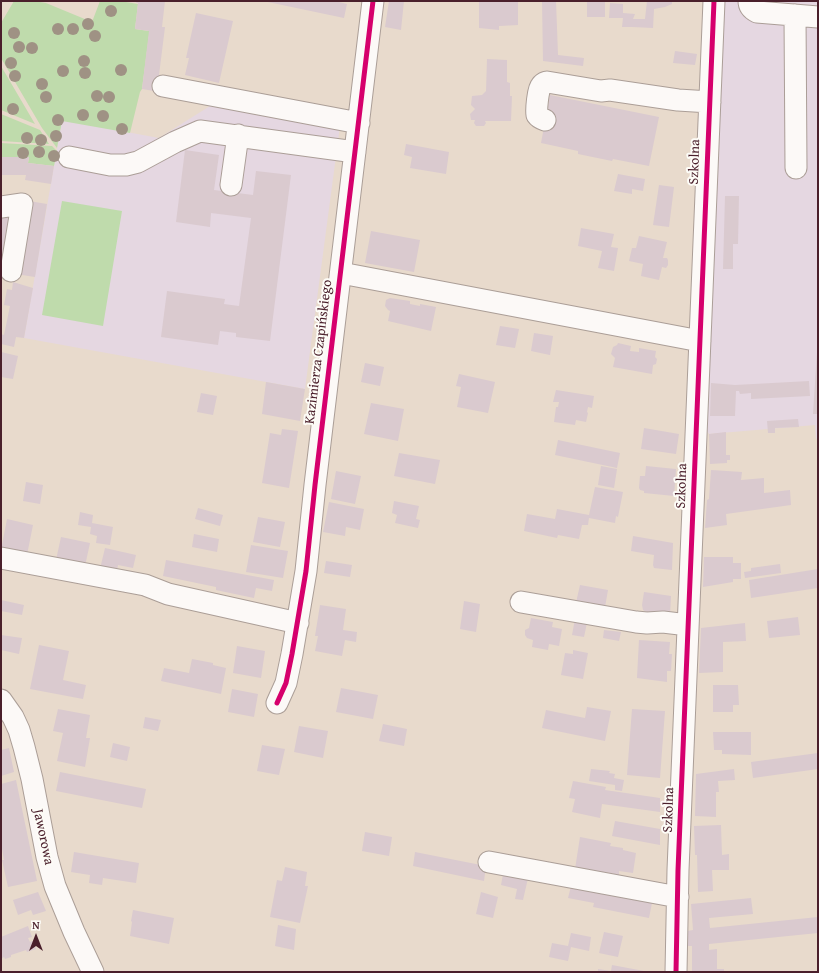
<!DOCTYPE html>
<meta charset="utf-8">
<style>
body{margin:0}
#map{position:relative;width:819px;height:973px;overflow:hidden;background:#e8dacc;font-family:"Gentium Book Plus",serif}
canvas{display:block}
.frame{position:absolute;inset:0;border:2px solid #4a1f2b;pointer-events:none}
.north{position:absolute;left:16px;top:917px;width:40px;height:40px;-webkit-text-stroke:3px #fdfcf7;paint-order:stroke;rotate:0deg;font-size:11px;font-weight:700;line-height:16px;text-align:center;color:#4a1f2b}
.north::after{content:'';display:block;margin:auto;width:14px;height:18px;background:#4a1f2b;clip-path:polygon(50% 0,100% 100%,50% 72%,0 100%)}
</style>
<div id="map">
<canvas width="819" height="973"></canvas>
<div class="frame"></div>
<div class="north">N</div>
</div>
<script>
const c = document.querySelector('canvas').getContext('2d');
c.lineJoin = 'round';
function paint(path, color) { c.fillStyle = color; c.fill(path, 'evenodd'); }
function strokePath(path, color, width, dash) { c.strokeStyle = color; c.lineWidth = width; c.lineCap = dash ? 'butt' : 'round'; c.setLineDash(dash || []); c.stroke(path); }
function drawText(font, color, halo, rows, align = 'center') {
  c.font = font + ' "Gentium Book Plus",serif'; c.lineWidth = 4; c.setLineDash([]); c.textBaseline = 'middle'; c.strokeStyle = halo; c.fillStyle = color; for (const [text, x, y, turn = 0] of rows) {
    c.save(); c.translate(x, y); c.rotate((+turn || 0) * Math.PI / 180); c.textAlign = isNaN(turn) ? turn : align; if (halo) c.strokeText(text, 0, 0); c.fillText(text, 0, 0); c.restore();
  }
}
paint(new Path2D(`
 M721,1h97v437l-2,1 -1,-14 -106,9 -5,-6z
 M210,106l130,20 -35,263 -281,-51 38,-218 97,18z`), '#e5d7e1');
paint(new Path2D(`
 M14,1h20l12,2 46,19 8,-21h25l1,1 12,2 -3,25 14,2v4l-7,54 -2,3 -10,41 -68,-12 -5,27 -15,-20 -41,-70v-35z
 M1,66l34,58 -34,-14z
 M1,114l39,16 9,14 -48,-3z
 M1,143l51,3 5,5 -3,15 -26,-3 1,-6h-28z
 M62,201l60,10 -19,115 -61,-11z`), '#bfdbac');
paint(new Path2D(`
 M137,1h28l-3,26h3l-6,48 3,1 -2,16 -18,-3 7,-58 -14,-2 3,-26h-2z
 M263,1h72l12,3 -3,14z
 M389,1h15l-3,29 -16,-3z
 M479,1h39v24l-19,1v4l-20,-2z
 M542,1h14l2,54 26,3 -1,8 -40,-5z
 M587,1h18v16h-18z
 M647,1h25v3l-7,3 -11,2 -1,19 -21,-1h-10l1,-9h-14l1,-15 13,1v9l12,1 -2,5h12z
 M196,13l37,8 -14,62 -34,-8 4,-17h-3z
 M675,51l22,3 -2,11 -22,-2z
 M487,59l20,1v22l3,1v13h2l-1,25h-26l1,2 -2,3h-8l-2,-3 1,-3h-4l-1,-6 5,-5 -4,-4 1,-9 10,-1 4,-4z
 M550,95l109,22 -10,49 -36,-7 -1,2 -34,-7v-3l-37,-8z
 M406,144l43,8 -3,22 -36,-6 2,-11 -8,-2z
 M185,150l34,5 -5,35 39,5 3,-24 35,4 -21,166 -34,-4v-4l-16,-2 -2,14 -57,-8 6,-46 58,8 -1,5 15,2 12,-88 -40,-5 -1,14 -34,-5z
 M1,157h28l-1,6 26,3 -3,18 -26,-4 1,-5h-25z
 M618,174l27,5 -2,12 -11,-2v5l-18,-3z
 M659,185l15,2 -5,40 -16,-2z
 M725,196h14l-1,48h-5v25h-10z
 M29,201l18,3 -12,73 -19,-3z
 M1,212l11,2 -11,58z
 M581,228l33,6 -3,13 7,1 -4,23 -16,-3 4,-17 -24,-5z
 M371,231l49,9 -6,32 -49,-9z
 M639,236l28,6 -4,16h4l1,2v5l-2,3 -4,-1 -3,13 -18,-4 2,-12 -14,-3 3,-13h4z
 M13,282l20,6 -9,50 -8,-1 -2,10 -13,-3v-10l3,1 6,-29 -6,-1 3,-16 5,1z
 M390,298l20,3v3l10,2v-2l16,3 -5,24 -43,-10 2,-10 -2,-1 -3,-4 1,-6z
 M500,326l19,3 -4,19 -19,-3z
 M534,333l19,3 -3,19 -19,-4z
 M618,343l13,3 -1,5 9,1v-4l17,3 -1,6 2,2 -1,5 -3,1 -1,9 -39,-7 2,-9 -4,-4 2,-7 4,-2z
 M1,352l17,4 -5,23 -12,-2z
 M817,352h1v62h-5z
 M365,363l19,4 -4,19 -19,-4z
 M459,374l36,8 -7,31 -31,-6 4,-20 -5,-1z
 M809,381l1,15 -59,3v-6l-11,1 -1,-3h-3l-1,25h-25l1,-33 24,2z
 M266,382l39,7 -5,32 -38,-7z
 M556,390l38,6 -2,12 -4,-1 -1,5 1,1 -2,9 -10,-2 -1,5 -21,-3 2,-15h2l1,-5h-6z
 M201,393l16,3 -4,19 -16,-3z
 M371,403l33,6 -6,32 -34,-7z
 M798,419l1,8 -24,1v5h-7l-1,-12z
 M644,428l35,6 -3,20 -35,-5z
 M282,429l16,2 -9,57 -27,-5 8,-50 11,2z
 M726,432v23h4v5h-3v3l-17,1 -1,-30z
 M558,440l62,13 -3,15 -62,-13z
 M399,453l41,7 -5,24 -41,-8z
 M601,466l16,3 -3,19 -16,-3z
 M646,466l30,3 -2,27 -30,-3v-2l-4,-1 -1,-2 1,-12h5z
 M711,470l31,2 -1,8 23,-2v15l26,-3 1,15 -65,9 1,11 -22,3 2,-28 2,-1z
 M336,471l25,5 -6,28 -24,-5z
 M26,482l17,3 -3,19 -17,-3z
 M595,487l28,5 -5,25 -2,-1 -1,7 -26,-5 -1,7h-6l-3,14 -21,-4 -1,3 -33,-7 3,-17 28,5 2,-10 32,6z
 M394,501l25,5 -3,13 4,1 -2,8 -23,-5 2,-8 -5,-2z
 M329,502l35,7 -4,21 -14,-3 -1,9 -22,-4z
 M198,508l25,7 -3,11 -25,-7z
 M80,512l13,3 -1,8 21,4 -3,18 -14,-2 1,-7 -7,-2 1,-7 -13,-2z
 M258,517l27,5 -5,25 -27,-5z
 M7,519l26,6 -6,30 -26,-5z
 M194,534l25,5 -2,13 -25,-5z
 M633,536l40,7 -1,27 -18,-2 -1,-3 1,-10 -23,-4z
 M61,537l29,6 -5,23 -29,-6z
 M251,545l37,6 -5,27 -37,-6z
 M105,548l31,7 -3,13 -15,-3 -2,11 -17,-3z
 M704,557h29v6h8v16h-8v3l-30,5z
 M166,560l108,20 -2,11 -16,-3 -2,10 -38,-8v-3l-53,-11z
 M326,561l26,4 -2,12 -26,-4z
 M780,564l1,9 -36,5 -1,-6 7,-1v-3z
 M818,569v19l-67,10 -2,-18z
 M580,585l28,5 -4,23 -29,-6z
 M644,592l27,4 -1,20 -22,-3 -5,-3 -1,-5z
 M1,600l23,5 -2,10 -21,-4z
 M464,601l16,3 -4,28 -16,-3z
 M320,605l26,4 -3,21 14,2 -1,10 -11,-2 -3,16 -27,-5 3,-15h-3z
 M798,617l2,18 -31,3 -2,-17z
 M531,618l22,4 -1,5 10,2 -3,17 -10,-2 -1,6 -16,-3 1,-7 -6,-2 -2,-3v-5l4,-2z
 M588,618l-4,19 -12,-2 3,-16z
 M745,623l1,18 -23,1v30l-24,1 2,-45z
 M604,630l17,2 -2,9 -16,-3z
 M1,635l21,3 -3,16 -18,-4z
 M639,640l31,2 -1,12h3l-1,17h-4v11l-30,-4z
 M39,645l30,6 -6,29 23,5 -3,14 -53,-10z
 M237,646l28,5 -4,27 -28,-5z
 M573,650l15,3 -5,26 -22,-4 4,-22 8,1z
 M192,659l21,4v2l13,3 -5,26 -60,-13 3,-13 25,5z
 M713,685h25l1,20h-6v7h-20z
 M341,688l37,7 -5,24 -37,-7z
 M232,689l26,5 -4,23 -26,-5z
 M587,707l24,4 -6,30 -63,-13 4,-18 39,8z
 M58,709l32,6 -4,23h4l-5,29 -28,-6 6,-28 -10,-2z
 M632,709l33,2 -5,67 -33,-3z
 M145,717l16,3 -3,11 -15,-3z
 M383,724l24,5 -3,17 -25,-5z
 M299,726l29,5 -5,27 -29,-6z
 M713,732h38v23l-29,-1v-4h-8z
 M113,743l17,4 -3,14 -17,-4z
 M262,745l23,4 -6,26 -22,-4z
 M9,748l5,24 -13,4v-26z
 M818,753v16l-65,9 -2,-16z
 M591,769l19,2 -1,2 6,1 -1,4 10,2 -2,11 -7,-1v-5l-26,-4z
 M734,769l1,11 -17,1 1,11h-3v25l-21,-1 1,-42z
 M60,772l86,17 -4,19 -86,-17z
 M16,780l21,101 -29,6 -6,-27h2l-3,-17v-9h1l-1,-5v-45z
 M573,781l33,6 -1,3 55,8v14l-58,-8 -2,14 -28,-6 3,-13 -6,-1z
 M615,821l45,8v16l-48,-9z
 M721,825l1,30 7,-1v16h-17l1,21 -15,1 -1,-37h-2l-1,-29z
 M365,832l27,5 -3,19 -27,-5z
 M580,837l31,6 -1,3 13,2v2l13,3 -3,20 -14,-2v4l-14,-3v2l-30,-5z
 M74,852l65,11 -3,20 -33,-5 -1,7 -13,-2 1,-8 -19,-3z
 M415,852l71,14 -2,15 -71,-15z
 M285,867l22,5 -2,14h3l-8,37 -30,-6 7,-37 5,1z
 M504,869l25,5 -6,26 -8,-1 2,-10 -16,-4z
 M572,882l81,16 -4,20 -56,-11 1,-4 -26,-5z
 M38,892l8,19 -13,4 -2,-5 -13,5 -5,-15z
 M481,892l17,5 -5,21 -17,-4z
 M751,898l2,16 -44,4 1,10 108,-11v16l-109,11v6l8,-1v20h7v3h-32v-26h-4l-1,-15 6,-1 -2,-26z
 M133,910l41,8 -5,26 -39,-8 2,-14 -1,-1z
 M278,925l18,4 -2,21 -19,-4z
 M28,926l4,11 -4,1 2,4 3,-1 3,8 -9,3 -1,-2 -15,5v2l-6,2 -1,-2 -3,2v-22z
 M604,932l19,4 -5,21 -19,-4z
 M571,933l20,4 -2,14 -18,-4 -3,14 -19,-4 3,-14 16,3z
 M612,965l32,6v1h-46v-3l13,2z`), '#dacacf');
const minor = new Path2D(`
 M749,1c0,6 4,9 8,11l61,5
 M795,15l1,153
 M163,86l196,37
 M545,120c-3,-1 -6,-2 -8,-5 -1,-5 1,-26 4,-29 2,-3 3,-3 6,-4l54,9 9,-1 68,10 32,2
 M69,157l41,8h16l12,-3 37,-20 25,-11 155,21
 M231,185l7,-50
 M1,207l21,-3 -11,67
 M341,273l359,68
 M1,558l144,27 23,9 130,29
 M521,602l115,20 11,1 16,-1 25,3
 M1,700l12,17 6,13 5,17 8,32 15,78 8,29 19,46 19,40
 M277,703l9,-20 6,-29 14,-83 9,-86 58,-484
 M489,862l189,35
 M676,972l2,-102 36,-869`);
strokePath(minor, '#ab9e97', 23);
strokePath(minor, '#fcf9f7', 21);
strokePath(new Path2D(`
 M277,703l9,-20 6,-29 14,-83 9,-86 58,-484
 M676,972l2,-102 36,-869`), '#d6006c', 5);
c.fillStyle = '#9f9284';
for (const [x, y] of [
 [111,11],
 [88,24],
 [58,29],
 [73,29],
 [14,33],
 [95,36],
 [19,47],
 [32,48],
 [84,61],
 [11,63],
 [121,70],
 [63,71],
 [85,73],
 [15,76],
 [42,84],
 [97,96],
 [46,97],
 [109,97],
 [13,109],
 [83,115],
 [103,116],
 [58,120],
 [122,129],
 [56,136],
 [27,138],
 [41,140],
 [39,152],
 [23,153],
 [54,156]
]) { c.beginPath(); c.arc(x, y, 6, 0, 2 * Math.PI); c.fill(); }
drawText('14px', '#4a1f2b', '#fdfcf7', [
 ["Szkolna",695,162,-88],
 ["Kazimierza Czapińskiego",319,352,-83],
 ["Szkolna",682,486,-88],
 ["Szkolna",669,810,-88],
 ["Jaworowa",43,837,78]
]);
</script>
